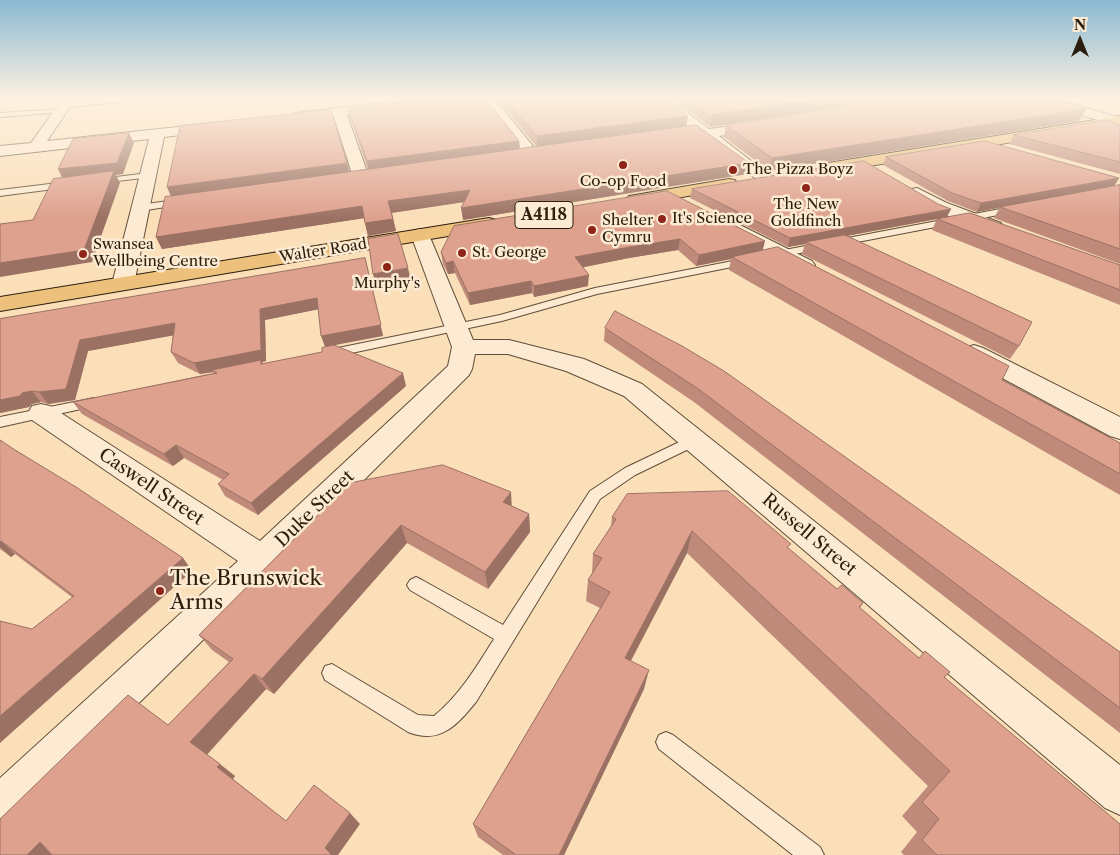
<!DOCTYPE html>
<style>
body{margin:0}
#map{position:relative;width:1120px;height:855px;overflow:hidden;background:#fadfb9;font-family:"Libre Caslon Text",serif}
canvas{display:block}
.north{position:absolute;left:1055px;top:15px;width:50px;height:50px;-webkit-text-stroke:4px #fcead2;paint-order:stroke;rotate:0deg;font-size:14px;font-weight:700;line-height:20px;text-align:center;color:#2b1e0d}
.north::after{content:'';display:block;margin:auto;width:18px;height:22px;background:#2b1e0d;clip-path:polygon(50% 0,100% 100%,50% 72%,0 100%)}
</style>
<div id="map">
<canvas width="1120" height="855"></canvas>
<div class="north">N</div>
</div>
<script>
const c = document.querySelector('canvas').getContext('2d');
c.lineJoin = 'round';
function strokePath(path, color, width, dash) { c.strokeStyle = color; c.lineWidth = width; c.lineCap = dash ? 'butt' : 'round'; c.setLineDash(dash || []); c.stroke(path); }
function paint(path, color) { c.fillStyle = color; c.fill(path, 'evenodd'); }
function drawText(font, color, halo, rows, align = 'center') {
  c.font = font + ' "Libre Caslon Text",serif'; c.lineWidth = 5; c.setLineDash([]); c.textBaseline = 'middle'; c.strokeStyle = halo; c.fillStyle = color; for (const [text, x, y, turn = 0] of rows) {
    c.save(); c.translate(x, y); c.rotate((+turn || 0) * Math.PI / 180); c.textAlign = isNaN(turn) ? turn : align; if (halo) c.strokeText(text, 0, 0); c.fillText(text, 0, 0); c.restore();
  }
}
const lane = new Path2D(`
 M64,109v2l-2,1 -62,5v-4z
 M148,173h3v4l-51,6 -4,-2 4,-2z
 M66,182l4,3 -1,2 -69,9v-6z
 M182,199l3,1v4l-45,7 -4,-3 4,-3z
 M1016,206l3,1v4l-245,47 -5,-3 5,-3z
 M748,258l4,1v4l-155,31 -95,27 -174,37 -6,-4 6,-4 172,-35 95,-27z
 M94,398l5,1 2,3 -2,3 -99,22v-10z
 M694,435l5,1 2,4 -2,4 -64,31 -35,24 -124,203c-19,23 -36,43 -68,30l-83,-52 -3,-7 3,-7 7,-2 86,51 16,1c26,-21 42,-49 60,-77l-84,-49 -3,-5 3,-5 6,-3 6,3 81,45 87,-134 35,-23z
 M666,732l7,3 147,112 4,8h-31l-134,-106 -3,-7 3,-7z`);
const street = new Path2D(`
 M63,98h62l-6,4 -49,5 -23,34 168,-18 5,1 2,3 -2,3 -5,1 -51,6 -30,147 -4,4 -7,2 -7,-2 -4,-4 37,-145 -149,17v-10l31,-3z
 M425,98h43l-6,4 -115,13 22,62 -2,3h-12l-2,-3 -19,-60 -39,4 -7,-4 7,-4z
 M481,98h13l42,52 3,3 -3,3h-10z
 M653,98h15l41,31 52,-7 5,1 2,3 -2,3 -47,7 54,42 -2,3h-12l-59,-44z
 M1033,98h21l66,20v6h-9l-77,-23z
 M917,188l30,15 54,20 2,4 -2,4 -7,2 -59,-22 -24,-14 -3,-4 3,-4z
 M732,221l80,40 3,4 -3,4 -7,2 -7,-2 -73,-38 -2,-4 2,-4z
 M420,229l7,2 2,4 44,105h36l8,2 67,17 58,25 478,381v50l-15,-7 -481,-412 -58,-25 -58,-17h-33l-3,15 -3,6 -195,195 -258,254 -16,6v-52l238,-217 -206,-141 -4,-7 4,-7 9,-2 9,2 210,135 188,-175 4,-19 -41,-112 2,-4z
 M974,345l9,3 137,69v22l-10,-3 -145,-78 -3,-5 3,-5z`);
const primary = new Path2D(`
 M1120,116v8l-292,49 -6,-2 -2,-3 2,-3 6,-2z
 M729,179l6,1 2,4 -2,4 -100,17 -6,-1 -3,-4 3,-4 6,-1z
 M489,218l7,2 2,4 -2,4 -496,83v-14z`);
strokePath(lane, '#5f4e38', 2);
strokePath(street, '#5f4e38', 2);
strokePath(primary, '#2b1e0d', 2);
paint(lane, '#fcead2');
paint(street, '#fcead2');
paint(primary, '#edc07c');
paint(new Path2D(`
 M499,98h166l21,28 63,37 -2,11 -284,46 1,-18 -72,11 4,18 -28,5 -4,-18 -202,31 -6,-12 15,-41 176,-33 3,9 18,-3 -18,-51 -2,-9 171,32 1,8 16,-3 -37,-45z
 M672,98h222l-184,29z
 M1079,121l-310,50 -45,-34 2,-12z
 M1120,125v49l-111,-30 5,-9z
 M886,157l233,21 -5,8 6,-1v79l-126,-46 6,-11 -23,5 -29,-11 -65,-36z
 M692,189l255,28 173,48v40l-188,-75 5,-11 -90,17 172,110 -9,13 -208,-105 3,-10 -17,3 -98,-49z
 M667,191l95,60 358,192v52l-391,-225 2,-11 -35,7 -18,-16 -49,8 -46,9 5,19 -54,11 -2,-4 -62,12 -15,-32 -7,1 -5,-10 -2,-12z
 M365,258l18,78 -65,-27 -53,11 1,41 -4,1 1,2 143,22 -148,129 -33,-19 -7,-12 5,-4 -39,-22 -11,8 -91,-52 -9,-12 140,-29v-1l-13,2 -22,-11 -7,-11 2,-17 -85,16 -13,49 -27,4 -7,-2 -9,2 -3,3 -29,6v-94z
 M605,328l515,324v81l-426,-331 -90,-61z
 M0,440l183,118 9,13 -160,58 41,-31 -58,-44 -4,3 -11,-8z
 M350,483l162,23 17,8 1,18 -42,57 -81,-46 -133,151 -8,-5 -59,66 28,21 -2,3 53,42 74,3 -360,31 168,-130 61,-63 -17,-12 -13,-15z
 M612,517l177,32 48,40 26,14 -3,5 59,50 25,19 176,178h-216l-3,-3 16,-20 -15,-16 26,-30 -241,-233 -56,108 13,28 -80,166h-61l-25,-18 -5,-13 127,-216 -14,-7 2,-21 4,-6 1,-20 18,-27z`), '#bf8a7a');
paint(new Path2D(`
 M824,98h70l-184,29 1,-12z
 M1086,109l-7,12 -310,50 3,-13z
 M688,116l-2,12 -149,20v-12z
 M129,133l5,10 -11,31 -7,1 4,8 -28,79 -92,15v-14l64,-82 -6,-12z
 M519,141l1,10 -151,21 -2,-11z
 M347,163l3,11 -178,25 -5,-12z
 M749,163l-2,11 -284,46 -2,-12z
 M1119,178l-5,8 -137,26 4,-9z
 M470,190l1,11 -81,12 -2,-12z
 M362,206l3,12 -203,31 -6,-12z
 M951,209l-4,8 -138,26 -3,-1 -1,2 -17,3 2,-9z
 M393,219l3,12 -28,5 -3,-13z
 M680,239l-2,11 -49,8 -54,11v-12l55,-10z
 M765,241l-3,12 -30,4 -1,2 -35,7 3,-11z
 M365,258l18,78 -58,11 -4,-11z
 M453,261l2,12 -7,1 -2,-11z
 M408,268l3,13 -35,5 -3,-12z
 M589,275l-1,11 -54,11v-11z
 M531,281l1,12 -62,12 -2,-12z
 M317,298l3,11 -55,11 1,41 -4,1 5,11 -55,-3 1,2 -13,2 -6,-11 66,-54z
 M175,323l6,11 -93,17 -13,49 -27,4 -9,-12 41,-52z
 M403,373l3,13 -148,129 -7,-12z
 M32,391l9,11 -9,2 -3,3 -29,6v-13l22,-7z
 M176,445l8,13 -11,8 -9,-12z
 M511,492l1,18 -9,-8z
 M529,514l1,18 -42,57 -3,-17z
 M401,525l6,18 -133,151 -12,-15z
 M692,531l-5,22 -65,124 3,-19z
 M1,541l14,13 -4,3 -11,-10v-5z
 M183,558l9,13 -192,172v-27z
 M649,670l-5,19 -80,166h-5z
 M254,674l12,15 -60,66 -16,-13z
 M220,764l15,12 -2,3 -16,-12z
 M350,813l10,11 -22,31h-6l-7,-7z
 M40,842l22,13h-35z`), '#9b7163');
const building = new Path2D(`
 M440,98h45l34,43 -152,20 -19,-52z
 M505,98h160l23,18 -151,20z
 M688,98h136l-113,17z
 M902,98h155l29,11 -314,49 -46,-33z
 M331,110l16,53 -180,24 13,-61z
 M1107,120l13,5v37l-106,-27z
 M696,125l53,38 -288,45 9,-18 -82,11 5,18 -28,4 -3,-17 -206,31 9,-40z
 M129,133l-12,30 -59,6 15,-30z
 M985,141l134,37 -138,25 -29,-10 -66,-36z
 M864,161l74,43 13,5 -161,29 -98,-49z
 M114,171l-30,79 -84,13v-39l33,-4 20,-41z
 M1120,185v64l-120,-42z
 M667,191l98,50 -66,14 -19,-16 -50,8 -55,10 14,18 -55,11 -3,-5 -63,12 -15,-32 -7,2 -5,-11 13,-26z
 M970,213l150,52v25l-183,-71z
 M398,234l10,34 -35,6 -5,-35z
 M845,235l187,87 -13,24 -213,-104z
 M778,247l231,119 -7,14 118,63v31l-388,-217z
 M365,258l16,67 -60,11 -4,-38 -57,11 1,41 -67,13 -23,-11 4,-29 -95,17 -14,49 -27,3 -7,-1 -10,2 -2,3 -20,4v-81z
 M615,311l67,35 42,25 396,281v56l-423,-320 -92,-60z
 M334,345l69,28 -152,130 -33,-19 11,-10 -53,-29 -12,9 -91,-52 144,-29 -5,-3 49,-10v4l61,-12v-4z
 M0,440l15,10 61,37 107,71 -183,158v-95l32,8 42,-33 -73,-55 -1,1z
 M443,465l68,27 -8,10 26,12 -44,58 -84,-47 -139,154 -8,-5 -64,68 30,22 -3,3 69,54 28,-36 36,28 -25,35 7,7h-280l-12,-13 -13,13h-27v-36l128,-124 40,30 65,-66 -34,-24 151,-152z
 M728,491l63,53 -4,3 50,42 5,-4 21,18 -4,4 60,51 6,-7 25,21 -6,5 176,147v31h-183l-15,-15 17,-21 -17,-17 28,-31 -258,-240 -67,127 24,12 -90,185h-43l-43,-31 137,-232 -22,-12 14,-22 -9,-4 23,-35 -4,-2 15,-23z`);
paint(building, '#dea18e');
strokePath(building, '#9b7163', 1);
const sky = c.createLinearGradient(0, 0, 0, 218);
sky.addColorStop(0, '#8ab8d1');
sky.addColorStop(0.45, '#fdf1e0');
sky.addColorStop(1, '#fdf1e000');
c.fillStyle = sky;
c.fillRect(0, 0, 1120, 218);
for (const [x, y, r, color] of [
 [623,165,5,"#8f2418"],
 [733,170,5,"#8f2418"],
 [806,188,5,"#8f2418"],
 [662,219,5,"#8f2418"],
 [592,230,5,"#8f2418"],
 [462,253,5,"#8f2418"],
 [83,254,5,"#8f2418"],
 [387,267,5,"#8f2418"],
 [160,591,5,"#8f2418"]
]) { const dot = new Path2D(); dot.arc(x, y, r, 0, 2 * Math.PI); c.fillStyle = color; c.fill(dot); strokePath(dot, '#fcead2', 2); }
drawText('15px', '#2b1e0d', '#fcead2', [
 ["The Pizza Boyz",743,170],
 ["Co-op Food",623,182,"center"],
 ["The New",806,205,"center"],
 ["Goldfinch",806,222,"center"],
 ["It's Science",672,219],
 ["Shelter",602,221],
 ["Cymru",602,238],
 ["Swansea",93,245],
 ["Wellbeing Centre",93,262],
 ["St. George",472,253],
 ["Murphy's",387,284,"center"]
], 'left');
drawText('15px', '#2b1e0d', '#fcead2', [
 ["Walter Road",323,251,-9]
]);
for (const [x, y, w] of [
 [544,215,58]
]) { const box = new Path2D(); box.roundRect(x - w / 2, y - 13.5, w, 27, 4); c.fillStyle = '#fcead2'; c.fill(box); strokePath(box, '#2b1e0d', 1); }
drawText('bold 16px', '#2b1e0d', null, [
 ["A4118",544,215]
]);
drawText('18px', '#2b1e0d', '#fcead2', [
 ["Caswell Street",151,487,34],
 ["Duke Street",315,509,-44],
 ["Russell Street",809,535,40]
]);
drawText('21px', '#2b1e0d', '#fcead2', [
 ["The Brunswick",170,579],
 ["Arms",170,603]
], 'left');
</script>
